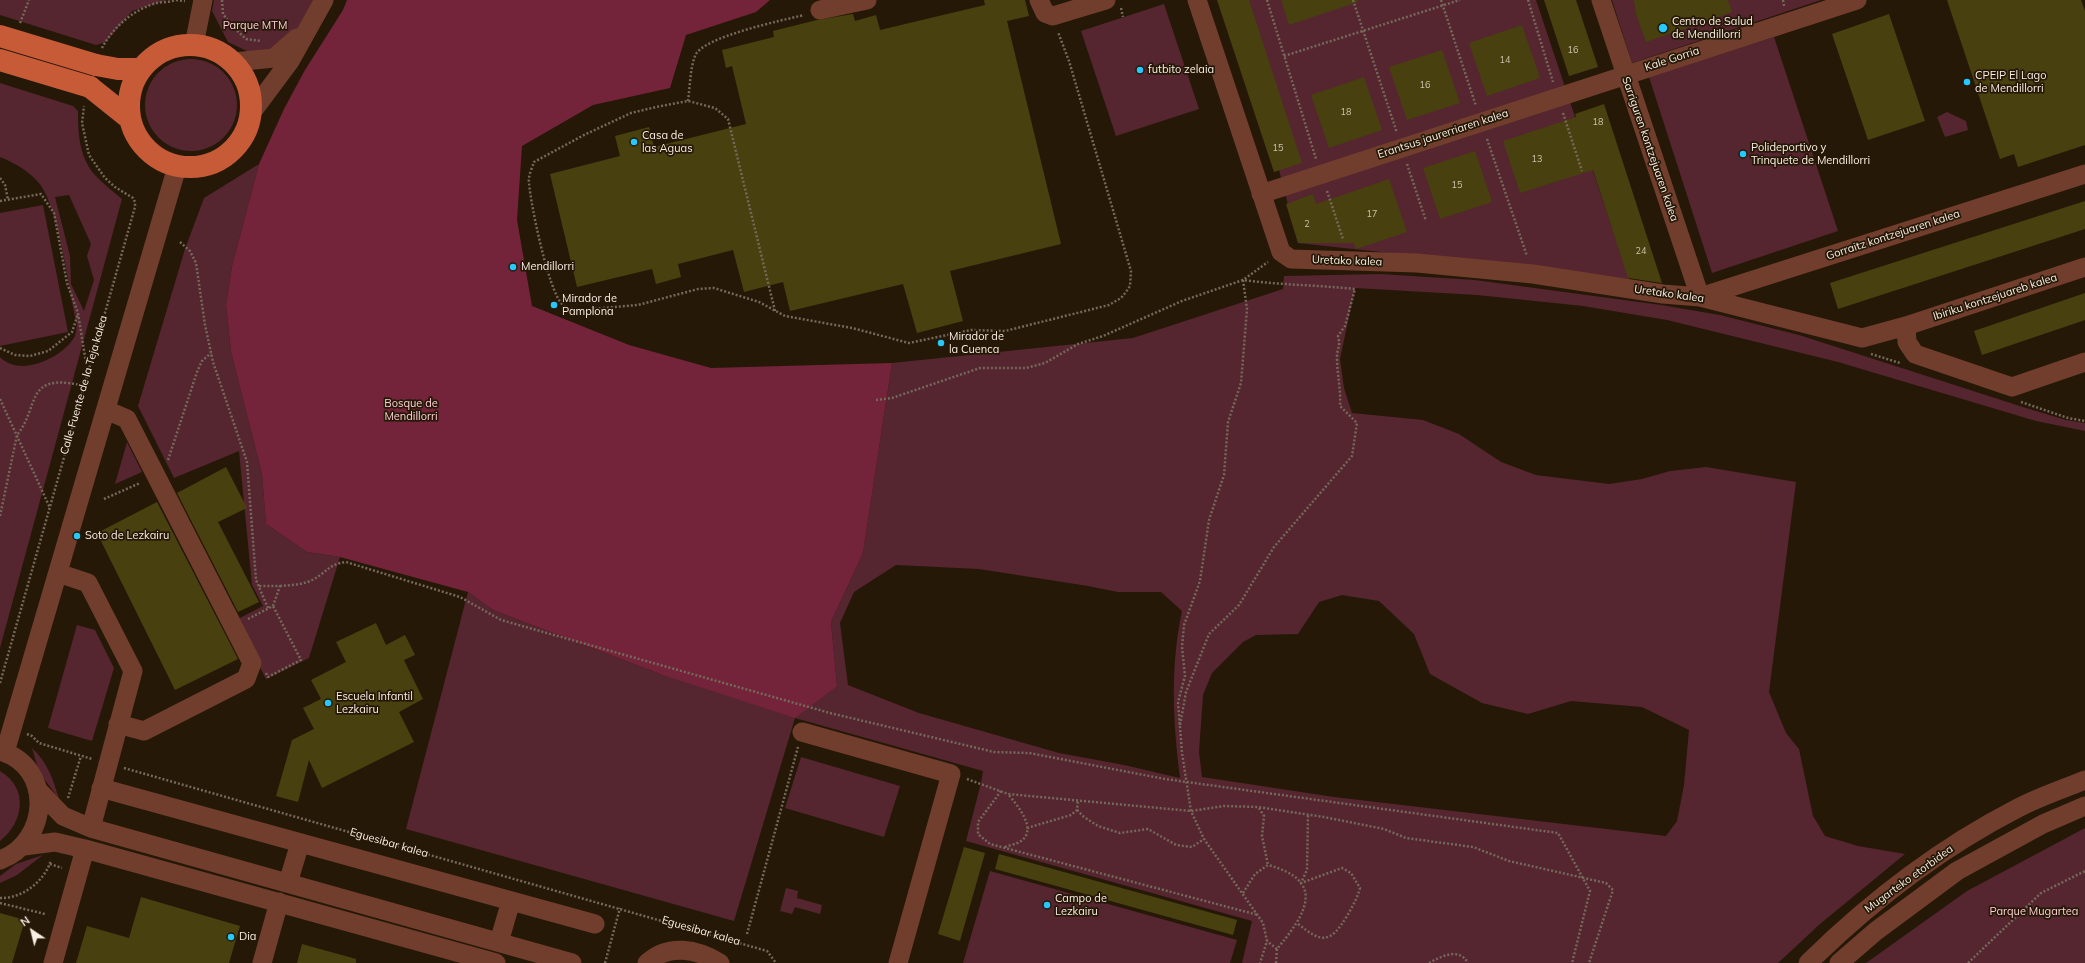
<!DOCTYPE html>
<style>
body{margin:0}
#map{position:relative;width:2085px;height:963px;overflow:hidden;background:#261807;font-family:Mulish,sans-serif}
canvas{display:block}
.north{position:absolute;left:12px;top:911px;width:40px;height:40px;-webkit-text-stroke:3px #261807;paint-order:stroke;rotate:325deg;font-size:11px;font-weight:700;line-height:16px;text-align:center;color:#f8eee3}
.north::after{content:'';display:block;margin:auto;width:14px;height:18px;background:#f8eee3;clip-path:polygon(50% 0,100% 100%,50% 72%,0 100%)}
</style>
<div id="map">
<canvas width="2085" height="963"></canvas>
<div class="north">N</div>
</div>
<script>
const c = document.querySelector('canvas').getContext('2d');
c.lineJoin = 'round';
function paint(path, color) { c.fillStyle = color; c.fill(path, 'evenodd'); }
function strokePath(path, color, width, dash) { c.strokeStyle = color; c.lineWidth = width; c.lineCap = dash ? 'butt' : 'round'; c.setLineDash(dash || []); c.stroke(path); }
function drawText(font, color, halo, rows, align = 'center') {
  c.font = font + ' Mulish,sans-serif'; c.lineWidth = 3.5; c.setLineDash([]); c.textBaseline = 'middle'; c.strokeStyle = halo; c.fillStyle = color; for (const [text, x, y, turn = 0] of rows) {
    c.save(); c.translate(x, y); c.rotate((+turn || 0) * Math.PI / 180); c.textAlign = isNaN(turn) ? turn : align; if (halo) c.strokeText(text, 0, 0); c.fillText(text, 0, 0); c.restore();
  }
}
paint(new Path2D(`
 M0,0h167l-35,11 -26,31 -10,3 -96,-30z
 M214,0h100l-16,28 -22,21 -25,4 -23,-11 -16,-31z
 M1235,0h301l93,279 -331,-36z
 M1612,0h209l-189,63z
 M1164,4l35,105 -83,27 -35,-105z
 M1774,37l64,194 -126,42 -63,-196z
 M145 105a46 46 0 1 1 92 0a46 46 0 1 1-92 0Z
 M0,83l73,23 5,5c0,21 1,45 16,63 8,9 19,17 28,25l-122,449v-291c20,21 61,1 74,-19 2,-3 2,-9 3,-13 -8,-33 -18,-120 -39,-143 -9,-11 -25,-20 -38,-25zM69,195l22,49 -4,12 7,24 -10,31 -13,-27 -1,-28 -15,-59z
 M1947,112l19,9 2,9 -23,7 -8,-20z
 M259,164l-27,102 -6,39 5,47 31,122 4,50 41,28 33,5 -31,101 -43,21 -30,-59 27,-14 -11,-21 -13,-134 -65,27 -36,-72 47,-157 19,-51z
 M43,205l25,127 -68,14v-133z
 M1380,274l95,6 186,25 59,10 79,20 227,73 40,12 19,3v8l-49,-10 -198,-59 -171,-42 -84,-14 -106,-11 -122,-7 -15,71 4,29 8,25 71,7 36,14 42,28 35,13 73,9 33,-5 28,-8 36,-4 90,15 -27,210 17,41 13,16 14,67 12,20 33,10 47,8 -85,70 -42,39h-536l10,-42 -286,-80 15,-58 2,-12 -188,-53 -61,203 -328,-92 62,-237 25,18 167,64 177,12 -6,-64 32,-69 29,-190 241,-25 150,-49 1,-13zM896,565l83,4 109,17 30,6h43l21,19c-12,56 -9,111 -2,167l-56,-13 -65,-12 -140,-40 -71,-28 -8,-62 14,-31zM1342,595l37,6 35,33 16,40 52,29 46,11 43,-13 71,6 47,23 -5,55 -7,36 -11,15 -332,-39 -132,-20 -3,-25 4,-57 9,-22 31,-31 13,-7 42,-1 21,-32z
 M127,442l15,30 -27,12z
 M77,625l18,5 19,38 -22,73 -44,-13z
 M32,748c16,15 21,31 27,51l-20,-27z
 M801,757l99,29 -16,51 -99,-29z
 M0,771c29,17 24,51 0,70z
 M2085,828v135h-219l101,-72z
 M43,855l-26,20 -17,8v-7l16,-12z
 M990,871l247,69 -7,23h-267z
 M786,888l12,3 -1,7 25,7 -2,9 -25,-7 -3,7 -12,-3z`), '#552530');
paint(new Path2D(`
 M347,0h423l-14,12 -70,23 -16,53 -77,17 -71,41 -5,74 15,86 97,39 82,23 181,-5 -29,190 -32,69 6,64 -42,32 -135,-44 -167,-64 -25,-18 -128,-35 -33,-5 -41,-28 -4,-50 -31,-122 -5,-47 6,-39 27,-102 25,-55 21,-39 38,-60z`), '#74243a');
paint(new Path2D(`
 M984,0h41l4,16 -22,5 54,223 -111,27 13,50 -46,12 -14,-49 -113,27 -7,-29 -39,10 -11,-42 -55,14 3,13 -25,7 -4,-15 -75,18 -27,-113 70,-18 -5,-20 34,-9 5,20 92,-23 -14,-58 -6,2 -4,-18 52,-13 -1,-6 44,-11 36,-6 2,7 21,-6 4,15 105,-25z
 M1217,0h32l53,163 -28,9z
 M1281,0h76l1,2 -69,23z
 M1544,0h32l22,67 -29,9z
 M1634,0h94l4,12 -86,30 -10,-28z
 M1947,0h134l4,11v134l-67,22 -4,-13 -14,5z
 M1889,14l36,107 -57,19 -36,-106z
 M1522,25l18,53 -53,18 -18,-53z
 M1442,50l18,53 -53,17 -18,-53z
 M1364,77l18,53 -53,18 -18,-53z
 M1604,104l58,179 -34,-5 -35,-108 -73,23 -17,-52 73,-24 -1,-3z
 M1475,151l17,51 -52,17 -17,-51z
 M1389,179l18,53 -51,17 -2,-6h-56l-12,-39 27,-10 3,10z
 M2085,201v28l-247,80 -8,-26z
 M2085,293v27l-103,35 -8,-24z
 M226,467l21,41 -29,14 41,80 -21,10 -61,-119z
 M157,502l81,157 -63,31 -78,-157z
 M376,623l10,22 19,-10 10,20 -11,5 19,39 -24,13 15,30 -92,46 -13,-28 -11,42 -22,-6 16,-56 22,-11 -11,-21 18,-9 -10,-19 35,-18 -10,-20z
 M964,847l21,6 -25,88 -22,-7z
 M999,854l238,66 -4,15 -238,-66z
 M141,897l99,29 -11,37h-153l11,-37 42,12z
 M0,913l25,7 -13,43h-12z
 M302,944l54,15v4h-59z`), '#48410f');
strokePath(new Path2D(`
 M176,0l9,1
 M222,0l1,14 9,12 14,13 15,2
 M1267,0l49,159
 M1353,0l44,133
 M1441,0l35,106
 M1528,0l25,82
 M1783,0l1,6
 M1121,8l2,9
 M20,23l9,-23
 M102,48c11,-21 32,-39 55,-45 6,-1 13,-1 19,-3
 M1284,56l176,-56
 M688,101c2,-14 2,-32 7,-45 6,-19 89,-36 109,-41
 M1563,113l19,58
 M1487,139l40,117
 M1407,164l19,57
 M0,178l5,7 3,15
 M1327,191l16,48
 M0,201l41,-7 13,19 13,70 11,30 8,50
 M180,242l10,9 6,12 9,62 8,37 34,100 9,118 12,28
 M775,311l-47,-192 -13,-11 -27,-7 -32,6 -25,6 -47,22 -50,27c-2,6 -6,14 -5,21 2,23 19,106 33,121 4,5 12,5 17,6l59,-5 60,-16 16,-1 45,14 26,14 67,12 57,15 62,-13 34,1 104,-26 12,-7 5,-6 4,-6 1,-15 -62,-210 -11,-29
 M0,348l15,7 15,1 18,-5 24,-19 6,-18
 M1871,354l29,9
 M0,399l50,109
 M876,400l16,-2 88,-30h46l19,-5 33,-19 25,-8 79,-35 61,-21 25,-18
 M2021,402l47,16 17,3
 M168,460l29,-88 5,-11 9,-8
 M104,499l36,-16
 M0,516l17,-81c23,-28 7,-62 63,-50
 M280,586c11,-1 24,-1 34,-7 13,-7 15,-15 32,-17l114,35 41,23 329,93 164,39 35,1 136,26 393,54 32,58 -18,72
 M248,619l25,-13 7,-20h-22
 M266,673l2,4 33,-17 -28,-54
 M0,683l135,-476v-5l-2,-4 -18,-11 -10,-9 -16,-23 -7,-32 2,-17
 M1180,725l6,-33 23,-58 30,-29 35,-58 78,-91 5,-33 -17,-17c1,-17 -3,-32 -3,-49 0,-10 4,-9 1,-21l7,-10 10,-37c-38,-4 -75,-4 -112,-9l4,29 -6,74 -13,39 -4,53 -15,45 -9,61 -16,44 -2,22 3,29 -7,26 4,51 9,58 13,28 59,84 4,18 -7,22
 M27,734l5,2 7,7 53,16
 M124,768l643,183 9,12
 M967,779l41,15 183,17 33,-5 34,1 66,10 60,12 22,9 67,9 36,14 97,22 7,7 -24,73
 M1001,791l-23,31v12l12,10 268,71
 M68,798l13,-42
 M1259,808l5,8 -2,20 6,29
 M1077,810l7,7 14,9 22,7 28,-4 28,16 16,2 12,-8
 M1027,828l44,-13 6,-5 1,-10
 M1005,847c5,-2 12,-3 16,-6 17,-12 -4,-36 -13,-47
 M50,864l12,4
 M1243,893l12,-19 13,-9c59,16 38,49 9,84l-10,-8
 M0,898c22,1 45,-17 51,-38
 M0,903l45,11
 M1298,924c24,19 32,20 49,-8 5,-9 10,-17 13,-28l-9,-15 -9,-5 -41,15 6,-13 1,-55
 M747,934l51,-187
 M605,963l15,-55
 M1276,963l1,-14
 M1429,963c13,-7 30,-16 39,0
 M1968,963l73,-70 44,-22`), '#75695a', 2.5, [2, 2]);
strokePath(new Path2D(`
 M1039,0l6,13 8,3 53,-16
 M1197,0l84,252 10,7 126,4 116,11 130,20 37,3 162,41 44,-12 179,-59
 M1601,0l99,297
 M820,10l47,-10
 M194,45l9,-45
 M234,62l40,-4 23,-20
 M252,112l38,-51 34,-61
 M1261,194l596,-194
 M1700,297l385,-123
 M1906,326l1,16 8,12 97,33 73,-25
 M106,410l21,9 125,244 -6,16 -102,52 -26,-7
 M58,573l30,10 45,88 -42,157
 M802,732l149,42 -53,189
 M0,751c54,15 50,91 0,109
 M5,752l172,-585
 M101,788l494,136
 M37,789l26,27 28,12 481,135
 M24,846l31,-4 30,7 411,114
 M288,883l12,-40
 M499,942l12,-41
 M53,963l32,-114
 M262,963l17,-61
 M647,963c22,-20 50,-14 73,0
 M1808,963c62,-61 132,-115 210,-155 21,-11 45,-19 67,-28
 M1839,963l37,-32 81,-60 86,-47 42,-18`), '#713e2d', 19);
strokePath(new Path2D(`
 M129 106a61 61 0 1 1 122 0a61 61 0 1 1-122 0Z
 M96,65l22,4h23
 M90,87l40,32`), '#c75b38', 22);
strokePath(new Path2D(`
 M0,36l96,29
 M0,60l90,27`), '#c75b38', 22);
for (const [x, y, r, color] of [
 [1663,28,5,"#24c9fe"],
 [1140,70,4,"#24c9fe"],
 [1967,82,4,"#24c9fe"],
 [634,142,4,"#24c9fe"],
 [1743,154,4,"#24c9fe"],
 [513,267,4,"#24c9fe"],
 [554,305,4,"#24c9fe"],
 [941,343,4,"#24c9fe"],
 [77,536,4,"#24c9fe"],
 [328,703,4,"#24c9fe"],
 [1047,905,4,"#24c9fe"],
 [231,937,4,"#24c9fe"]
]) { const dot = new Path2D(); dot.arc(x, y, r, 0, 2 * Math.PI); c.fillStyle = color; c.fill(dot); strokePath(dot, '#261807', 1.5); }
drawText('9px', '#ccc3ae', null, [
 ["16",1573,50],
 ["14",1505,60],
 ["16",1425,85],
 ["18",1346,112],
 ["18",1598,122],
 ["15",1278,148],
 ["13",1537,159],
 ["15",1457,185],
 ["17",1372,214],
 ["2",1307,224],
 ["24",1641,251]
]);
drawText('11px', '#f8eee3', '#261807', [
 ["Centro de Salud",1672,22],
 ["de Mendillorri",1672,35],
 ["futbito zelaia",1148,70],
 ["CPEIP El Lago",1975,76],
 ["de Mendillorri",1975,89],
 ["Casa de",642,136],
 ["las Aguas",642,149],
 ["Polideportivo y",1751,148],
 ["Trinquete de Mendillorri",1751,161],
 ["Mendillorri",521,267],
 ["Mirador de",562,299],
 ["Pamplona",562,312],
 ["Mirador de",949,337],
 ["la Cuenca",949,350],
 ["Soto de Lezkairu",85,536],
 ["Escuela Infantil",336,697],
 ["Lezkairu",336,710],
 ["Campo de",1055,899],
 ["Lezkairu",1055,912],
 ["Dia",239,937]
], 'left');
drawText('11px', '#ffcdd6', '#261807', [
 ["Parque MTM",255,26],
 ["Bosque de",411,404],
 ["Mendillorri",411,417],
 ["Parque Mugartea",2034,912]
]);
drawText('11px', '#f8eee3', '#261807', [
 ["Kale Gorria",1672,59,-18],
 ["Erantsus jaurerriaren kalea",1443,134,-18],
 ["Sarriguren kontzejuaren kalea",1650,149,71],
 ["Gorraitz kontzejuaren kalea",1893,235,-18],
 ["Uretako kalea",1347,261,2],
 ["Uretako kalea",1669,294,8],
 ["Ibiriku kontzejuareb kalea",1995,297,-18],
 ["Calle Fuente de la Teja kalea",84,385,-74],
 ["Eguesibar kalea",389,843,16],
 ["Mugarteko etorbidea",1909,879,-36],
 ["Eguesibar kalea",701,931,16]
]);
</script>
